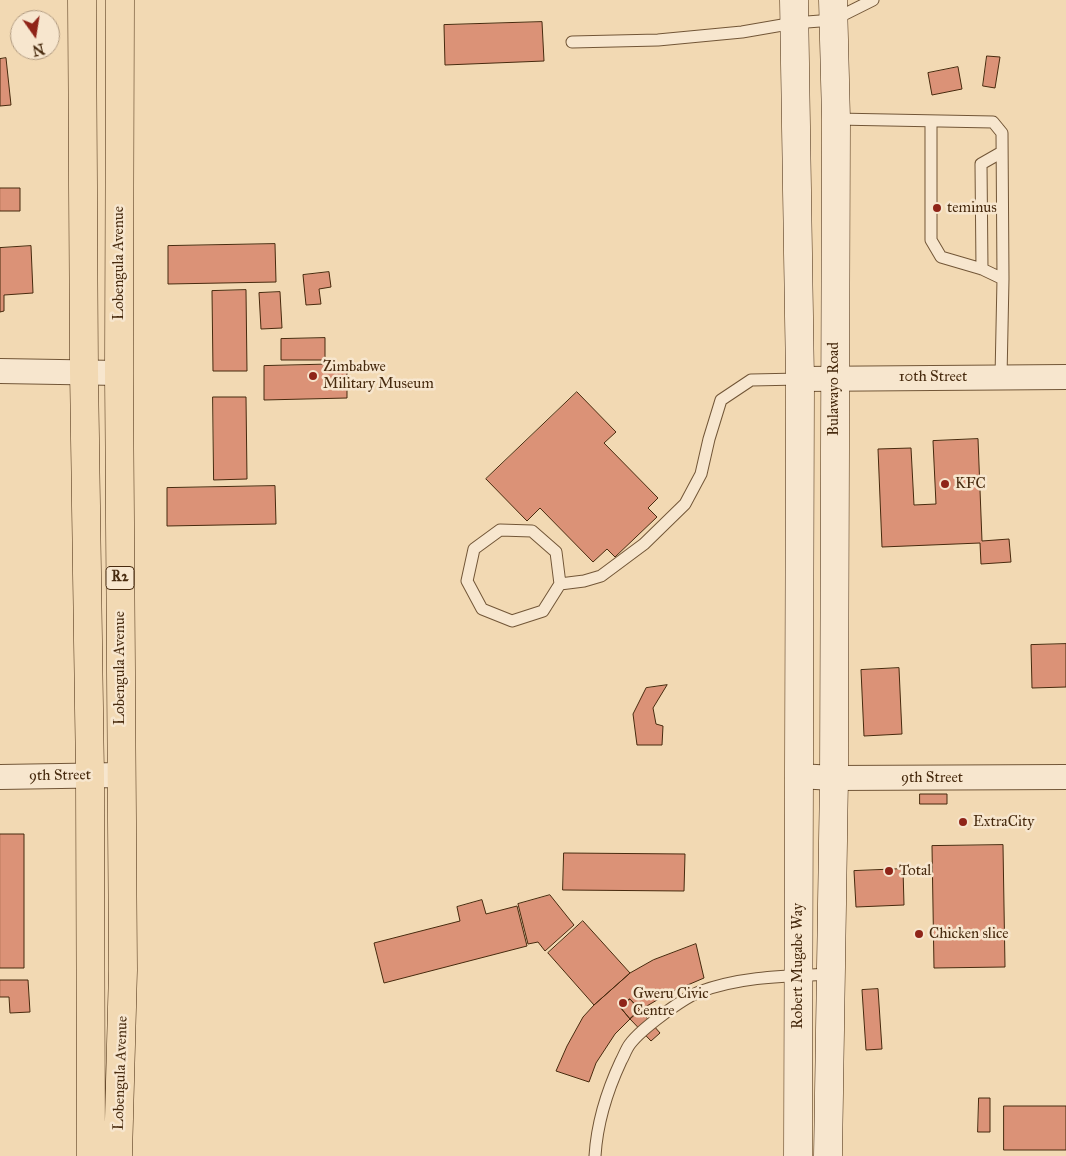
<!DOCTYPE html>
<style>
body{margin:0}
#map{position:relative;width:1066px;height:1156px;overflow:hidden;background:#f2d9b3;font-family:"IM FELL Great Primer",serif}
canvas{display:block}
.north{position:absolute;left:10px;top:10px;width:50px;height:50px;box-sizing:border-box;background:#f7e6ce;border:1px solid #b19b81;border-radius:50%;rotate:167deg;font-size:14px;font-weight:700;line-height:20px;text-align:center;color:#472a0e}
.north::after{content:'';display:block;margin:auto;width:18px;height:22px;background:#8f2418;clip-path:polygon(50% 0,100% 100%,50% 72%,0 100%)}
</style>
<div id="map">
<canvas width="1066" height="1156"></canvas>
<div class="north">N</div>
</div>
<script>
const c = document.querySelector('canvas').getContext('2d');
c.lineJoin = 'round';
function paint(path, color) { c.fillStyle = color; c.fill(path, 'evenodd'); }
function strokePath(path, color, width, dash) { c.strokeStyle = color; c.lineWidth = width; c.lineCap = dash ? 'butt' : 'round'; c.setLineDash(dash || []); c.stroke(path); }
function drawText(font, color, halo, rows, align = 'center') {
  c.font = font + ' "IM FELL Great Primer",serif'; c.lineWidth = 5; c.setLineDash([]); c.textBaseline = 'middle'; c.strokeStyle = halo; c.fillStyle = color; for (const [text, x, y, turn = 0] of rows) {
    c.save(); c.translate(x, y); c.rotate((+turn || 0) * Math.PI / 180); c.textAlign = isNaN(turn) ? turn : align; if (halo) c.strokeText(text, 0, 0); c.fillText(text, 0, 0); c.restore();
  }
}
const building = new Path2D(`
 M542,22l2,39 -99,4 -1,-40z
 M987,56l13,1 -5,31 -12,-2z
 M6,58l5,47 -11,1v-47z
 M958,67l4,22 -30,6 -4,-22z
 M0,188h20v23h-20z
 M275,244l1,38 -108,2v-38z
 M31,246l2,47 -29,2v16l-4,1v-64z
 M329,272l2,15 -12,2 2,15 -15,1 -3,-30z
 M246,290l1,81h-34l-1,-80z
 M280,292l2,36 -21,1 -2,-36z
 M325,338v22h-44v-21z
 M347,364v34l-83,2v-34z
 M577,392l39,40 -12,11 54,55 -10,10 9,9 -42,40 -8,-8 -14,13 -53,-54 -13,13 -41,-42z
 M213,397h33l1,82 -33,1z
 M978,439l4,102 27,-2 2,23 -30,2 -1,-21 -98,4 -4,-98 33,-1 3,57 22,-1 -3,-63z
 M275,486l1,38 -109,2v-38z
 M1066,644v43l-34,1 -1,-43z
 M899,668l3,66 -38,2 -3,-66z
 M667,685l-14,23 3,16 7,2 -1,19h-25l-4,-31 13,-26z
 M920,794h27v10h-27z
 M0,834h24v134h-24z
 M1003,845l2,122 -71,1 -2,-122z
 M564,853l121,1 -1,37 -121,-1z
 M903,869l1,36 -48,2 -2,-36z
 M550,895l24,30 -29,26 -7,-9 -10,2 -10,-40z
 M482,900l4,14 31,-8 10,40 -143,37 -10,-40 86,-22 -3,-14z
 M583,921l47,52 -36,32 -46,-52z
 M696,944l8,34 -35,15 -29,17 -10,-11 -10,8 10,12 -15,15 -19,29 -7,19 -33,-11 11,-25 16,-29 11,-12 36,-32 23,-13z
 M0,980h28l2,32 -20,1 -1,-16h-9z
 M878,989l4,60 -16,1 -4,-60z
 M630,999l10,11 -10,9 -10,-12z
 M640,1010l20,23 -9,8 -21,-22z
 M979,1098h11v34h-12z
 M1004,1106h62v44h-62z`);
paint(building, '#db9277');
strokePath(building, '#472a0e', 1);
const lane = new Path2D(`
 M572,42l86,-2 84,-8 52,-9 39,-3 40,-20
 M836,119l157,3 9,11 1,146 -2,98
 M931,121v119l10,17 41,12 21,10
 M982,269l-1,-105 21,-12
 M500,530l32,1 24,21 4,32 -17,27 -31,10 -30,-12 -15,-28 7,-32z
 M560,584l24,-3 17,-5 43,-32 41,-40 16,-30 8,-35 12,-39 30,-20 49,-1
 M595,1156c2,-33 12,-65 26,-95 3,-5 5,-12 9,-17 11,-15 52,-45 69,-52 42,-16 88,-16 132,-18`);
const street = new Path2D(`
 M0,371l119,2
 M800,379l266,-2
 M798,776l36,2 232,-1
 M0,777l121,-2`);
const secondary = new Path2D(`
 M794,0l6,379 -2,777
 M828,1156l6,-378 2,-659 -3,-119`);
const highway = new Path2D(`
 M82,0l2,371 6,404 1,381
 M118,1156l5,-186 -4,-597 1,-373`);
strokePath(lane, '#725637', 13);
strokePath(street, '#725637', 26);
strokePath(secondary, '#472a0e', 29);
strokePath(highway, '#472a0e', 29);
strokePath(lane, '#f7e6ce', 11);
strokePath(street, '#f7e6ce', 24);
strokePath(secondary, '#f7e6ce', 28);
strokePath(highway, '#f2d9b3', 28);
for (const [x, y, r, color] of [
 [937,208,5,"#8f2418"],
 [313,376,5,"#8f2418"],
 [945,484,5,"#8f2418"],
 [963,822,5,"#8f2418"],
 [889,871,5,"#8f2418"],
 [919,934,5,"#8f2418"],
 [623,1003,5,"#8f2418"]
]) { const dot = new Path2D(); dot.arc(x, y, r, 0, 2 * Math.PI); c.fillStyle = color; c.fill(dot); strokePath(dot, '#f7e6ce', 2); }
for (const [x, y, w] of [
 [120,578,28]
]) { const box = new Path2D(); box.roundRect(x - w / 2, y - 11.5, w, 23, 4); c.fillStyle = '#f7e6ce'; c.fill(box); strokePath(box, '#472a0e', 1); }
drawText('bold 14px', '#472a0e', null, [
 ["R2",120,578]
]);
drawText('15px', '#472a0e', '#f7e6ce', [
 ["teminus",947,208],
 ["Zimbabwe",323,367],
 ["Military Museum",323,384],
 ["KFC",955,484],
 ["ExtraCity",973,822],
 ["Total",899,871],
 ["Chicken slice",929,934],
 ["Gweru Civic",633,994],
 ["Centre",633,1011]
], 'left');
drawText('15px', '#472a0e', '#f7e6ce', [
 ["Lobengula Avenue",119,263,-90],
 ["10th Street",933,377],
 ["Bulawayo Road",834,389,-90],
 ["Lobengula Avenue",120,668,-90],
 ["9th Street",60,776,-1],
 ["9th Street",932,778],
 ["Robert Mugabe Way",798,966,-90],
 ["Lobengula Avenue",121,1073,-88]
]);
</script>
